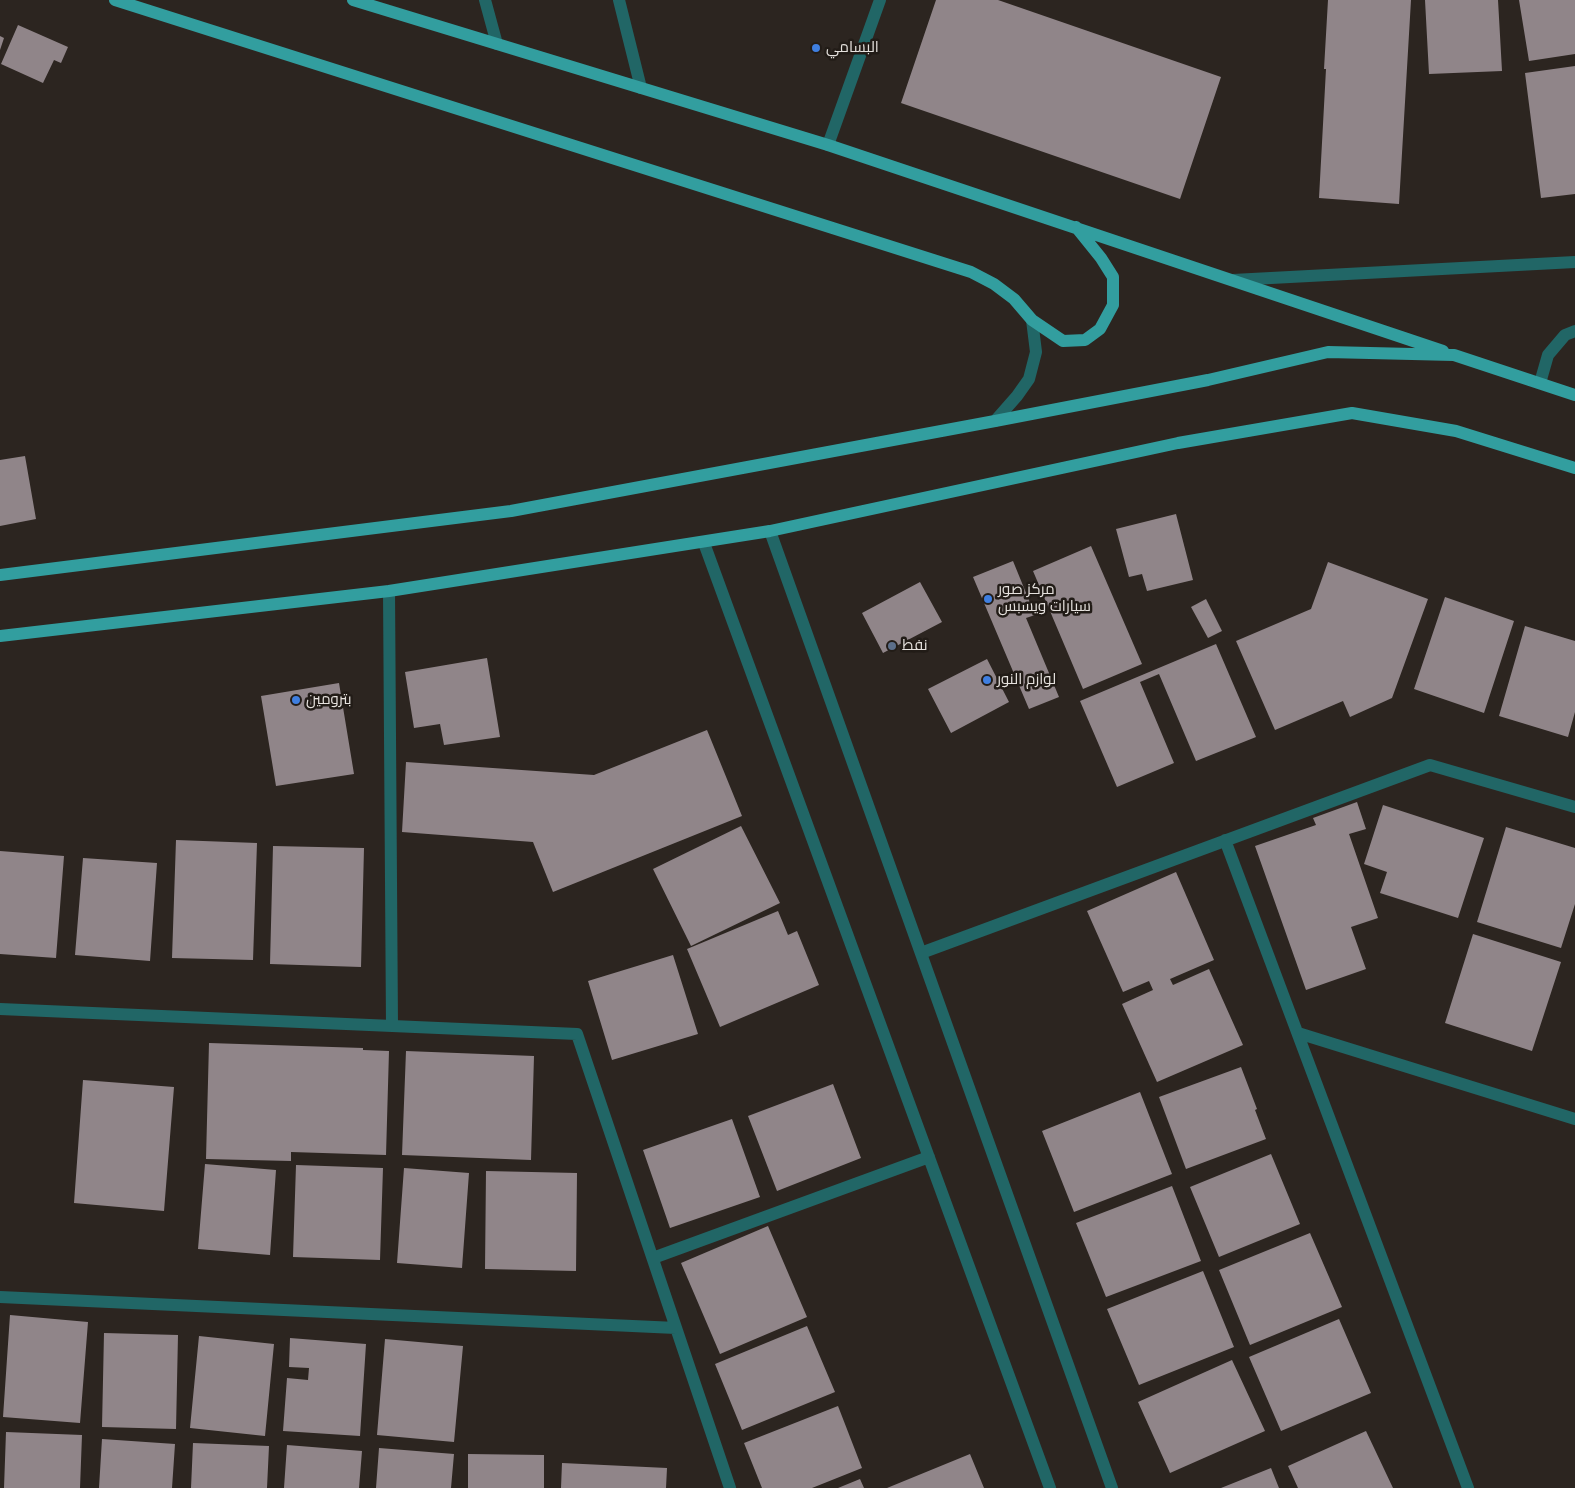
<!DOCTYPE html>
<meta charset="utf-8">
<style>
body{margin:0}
canvas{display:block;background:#2c2520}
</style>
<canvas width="1575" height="1488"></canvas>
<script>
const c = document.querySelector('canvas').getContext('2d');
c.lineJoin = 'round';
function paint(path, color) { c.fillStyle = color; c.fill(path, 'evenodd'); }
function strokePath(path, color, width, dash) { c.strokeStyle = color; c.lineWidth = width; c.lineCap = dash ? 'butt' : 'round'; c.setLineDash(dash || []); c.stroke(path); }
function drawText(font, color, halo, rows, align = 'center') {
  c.font = font + ' "Times New Roman",Cairo,serif'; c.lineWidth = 5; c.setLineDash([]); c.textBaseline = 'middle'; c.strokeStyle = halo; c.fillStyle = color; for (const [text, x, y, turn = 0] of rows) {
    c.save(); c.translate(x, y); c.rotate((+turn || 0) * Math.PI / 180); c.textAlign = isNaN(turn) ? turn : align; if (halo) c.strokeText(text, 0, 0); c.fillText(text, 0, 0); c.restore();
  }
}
paint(new Path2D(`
 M936,0h62l223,77 -41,122 -279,-96z
 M1328,0h83l-12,204 -80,-6 7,-129h-2z
 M1425,0h73l4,71 -73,3z
 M1519,0h56v54l-46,7z
 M18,25l50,22 -7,16 -7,-3 -11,23 -42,-19z
 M0,36l4,2 -4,12z
 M1575,66v128l-34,4 -16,-125z
 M25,456l11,63 -36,7v-66z
 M1176,514l17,66 -46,11 -5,-17 -13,3 -13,-48z
 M1091,546l51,118 -59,25 -50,-118z
 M1013,561l22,54 -9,3 33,79 -30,12 -56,-132z
 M1328,562l100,37 -36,99 -42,19 -7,-16 -68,29 -39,-89 75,-32z
 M920,582l22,40 -59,31 -21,-40z
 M1445,597l69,24 -30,92 -70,-24z
 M1206,599l16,32 -14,7 -17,-31z
 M1525,626l50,15v71l-7,25 -69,-21z
 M1216,644l40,93 -60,24 -37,-87 -19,8 34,81 -57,24 -37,-86z
 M487,658l13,79 -56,8 -4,-21 -26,4 -9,-56z
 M987,659l22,43 -58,31 -23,-44z
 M339,683l15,91 -78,12 -15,-90z
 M707,730l35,86 -189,76 -20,-50 -131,-10 4,-70 188,13z
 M1357,802l9,27 -17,5 29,84 -27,9 15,42 -60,21 -51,-144 61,-21 -3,-7z
 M1383,805l101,33 -26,80 -78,-25 7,-21 -23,-8z
 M741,826l39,77 -89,43 -38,-77z
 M1506,827l69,21v56l-14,44 -84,-26z
 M176,840l81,3 -4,117 -81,-2z
 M273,846l91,2 -3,119 -91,-3z
 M0,851l64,5 -8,102 -56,-4z
 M83,858l74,5 -7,98 -75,-6z
 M1176,872l38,88 -44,19 3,6 36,-16 34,76 -86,37 -35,-78 31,-14 -4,-9 -26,11 -36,-81z
 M778,911l10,24 9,-4 22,54 -99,42 -33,-78z
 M1473,934l88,28 -29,89 -87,-28z
 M673,955l25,79 -86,26 -24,-79z
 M209,1043l154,5v2l26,1 -3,104 -95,-3v9l-85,-2z
 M406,1051l128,5 -3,104 -129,-5z
 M1241,1067l16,42 -2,1 11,29 -80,30 -27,-72z
 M83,1080l91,7 -10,124 -90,-8z
 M833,1084l28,74 -84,33 -29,-75z
 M1140,1092l32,82 -98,38 -32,-81z
 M732,1119l28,78 -90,31 -27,-78z
 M1271,1154l29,70 -81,33 -29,-70z
 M205,1164l71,6 -6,85 -72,-6z
 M296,1165l87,3 -3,92 -87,-3z
 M404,1168l65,5 -7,95 -65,-5z
 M486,1171l91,2 -1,98 -91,-2z
 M1172,1186l29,75 -95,36 -30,-74z
 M768,1226l39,91 -87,37 -39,-91z
 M1310,1233l32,74 -92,38 -31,-75z
 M1203,1271l31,76 -95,38 -32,-76z
 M10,1315l78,7 -8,101 -77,-6z
 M1339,1319l32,74 -90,38 -32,-74z
 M807,1326l28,66 -93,38 -27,-66z
 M104,1333l74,2 -2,94 -74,-2z
 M199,1336l75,8 -9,92 -75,-8z
 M290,1338l76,6 -6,92 -77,-5 4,-53 21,2 1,-12 -20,-1z
 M385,1339l78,7 -9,96 -77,-7z
 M1232,1360l33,71 -95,42 -32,-71z
 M838,1406l24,62 -50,20h-50l-18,-45z
 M1366,1431l27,57h-95l-10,-22z
 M6,1432l76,3 -2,53h-76z
 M102,1439l73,5 -3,44h-73z
 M193,1443l76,3 -2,42h-76z
 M287,1445l75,6 -3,37h-75z
 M379,1448l75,6 -3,34h-75z
 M468,1454l76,1v33h-76z
 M970,1454l14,34h-97z
 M562,1463l105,5 -1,20h-105z
 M1271,1468l8,20h-58z
 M860,1479l4,9h-26z`), '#908589');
strokePath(new Path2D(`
 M485,0l12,44
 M619,0l22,88
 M828,145l52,-145
 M1233,280l342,-18
 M1540,383l8,-28 17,-20 10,-4
 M995,421l22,-25 12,-17 7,-27 -4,-32
 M770,531l342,957
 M704,543l346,945
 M389,591l3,435
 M1225,840l243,648
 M921,953l509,-188 145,42
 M0,1009l577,25 153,454
 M1298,1033l277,86
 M653,1258l276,-101
 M0,1297l676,31`), '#216666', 12);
strokePath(new Path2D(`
 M115,0l856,272 23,12 20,15 18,21 31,21 22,-1 15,-11 13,-24v-28l-12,-19 -25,-31
 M353,0l475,145 615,206
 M0,575l511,-64 484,-90 213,-41 120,-28 126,3 121,40
 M0,636l389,-45 381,-60 408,-88 174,-30 104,18 119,37`), '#329e9f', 12);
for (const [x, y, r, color] of [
 [816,48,5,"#3f7fe0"],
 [988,599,5,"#3f7fe0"],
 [892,646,5,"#5c6f8a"],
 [987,680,5,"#3f7fe0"],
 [296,700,5,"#3f7fe0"]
]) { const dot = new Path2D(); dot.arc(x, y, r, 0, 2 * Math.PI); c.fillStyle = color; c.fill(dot); strokePath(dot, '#221c17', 2); }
drawText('15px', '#e6e2de', '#221c17', [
 ["البسامي",826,48],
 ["مركز صور",998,590],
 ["سيارات ويسبس",998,607],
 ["نفط",902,646],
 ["لوازم النور",997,680],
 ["بترومين",306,700]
], 'left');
</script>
